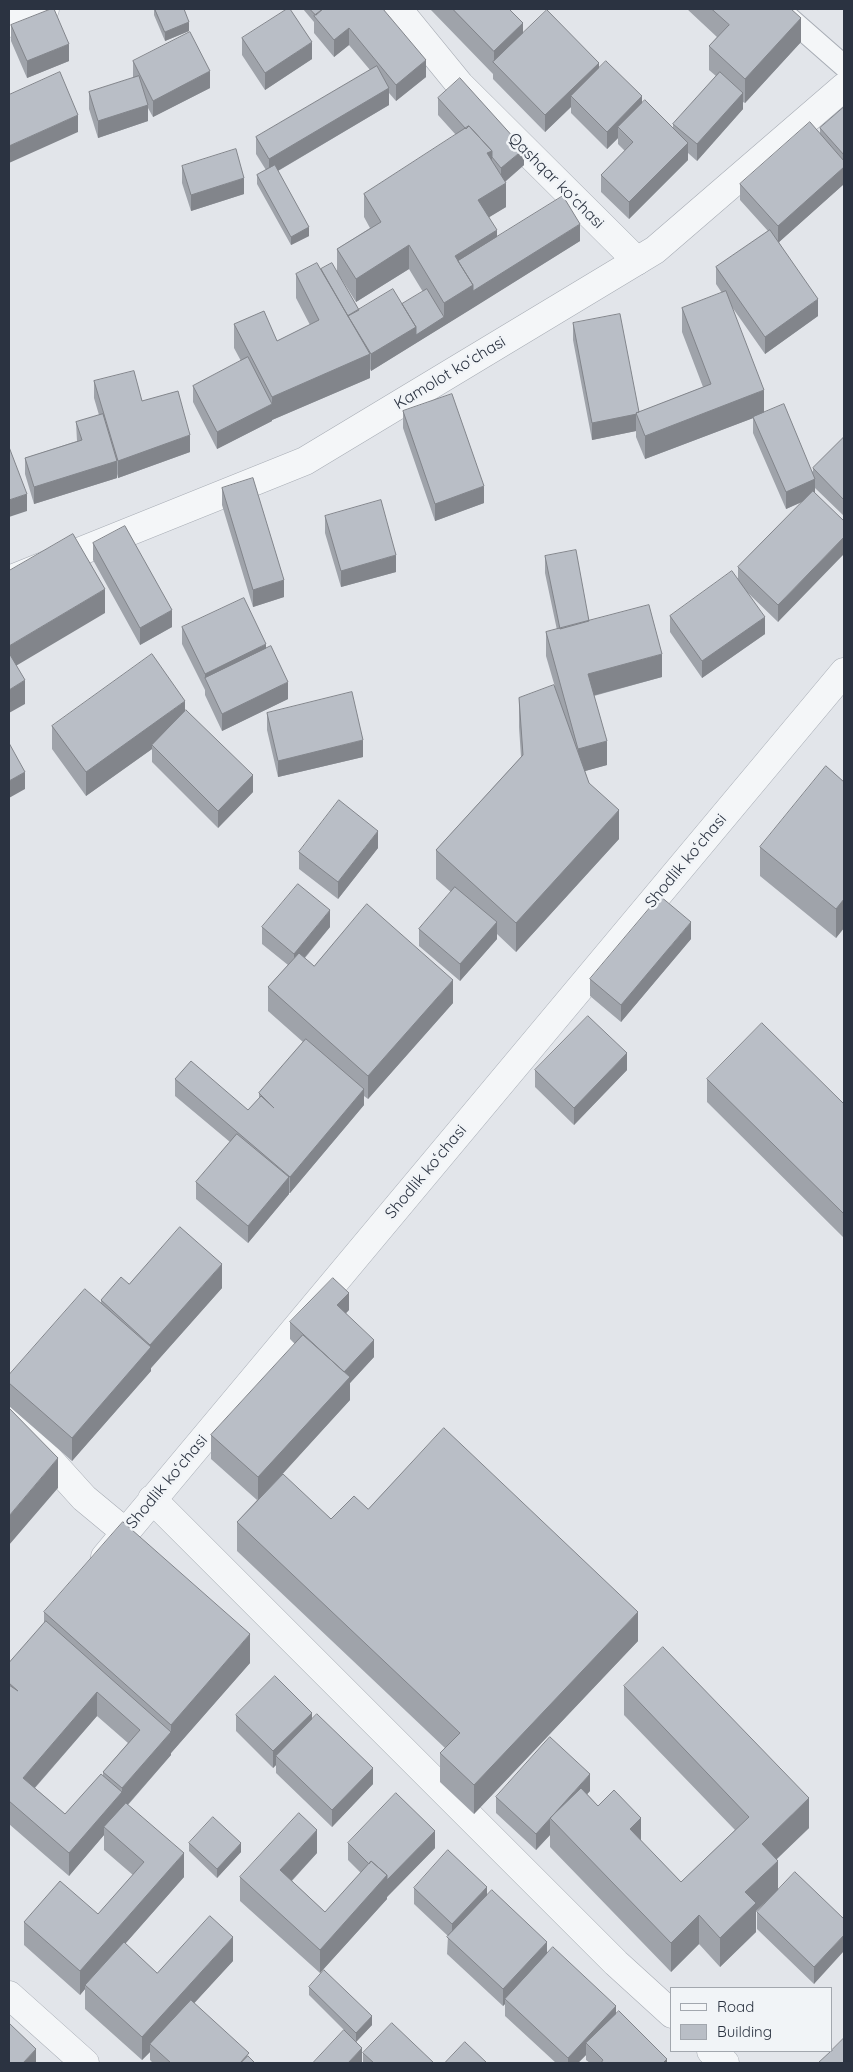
<!DOCTYPE html>
<meta charset="utf-8">
<style>
body{margin:0}
#map{position:relative;width:853px;height:2072px;overflow:hidden;background:#e2e5ea;font-family:Quicksand,sans-serif}
canvas{display:block}
.frame{position:absolute;inset:0;border:10px solid #2b3341;pointer-events:none}
.legend{position:absolute;left:670px;top:1987px;width:162px;height:65px;box-sizing:border-box;background:#f1f4f7;border:1px solid #a2a7ae;margin:0;padding:6px 9px;list-style:none;font-size:15px;color:#2b3341}
.legend li{display:flex;align-items:center;gap:10px;height:25px}
.legend b{width:25px;border:1px solid #a2a7ae}
</style>
<div id="map">
<canvas width="853" height="2072"></canvas>
<div class="frame"></div>
<ul class="legend">
<li><b style="height:6px;background:#f4f6f8"></b>Road</li>
<li><b style="height:14px;background:#b9bec6"></b>Building</li>
</ul>
</div>
<script>
const c = document.querySelector('canvas').getContext('2d');
c.lineJoin = 'round';
function strokePath(path, color, width, dash) { c.strokeStyle = color; c.lineWidth = width; c.lineCap = dash ? 'butt' : 'round'; c.setLineDash(dash || []); c.stroke(path); }
function paint(path, color) { c.fillStyle = color; c.fill(path, 'evenodd'); }
function drawText(font, color, halo, rows, align = 'center') {
  c.font = font + ' Quicksand,sans-serif'; c.lineWidth = 5; c.setLineDash([]); c.textBaseline = 'middle'; c.strokeStyle = halo; c.fillStyle = color; for (const [text, x, y, turn = 0] of rows) {
    c.save(); c.translate(x, y); c.rotate((+turn || 0) * Math.PI / 180); c.textAlign = isNaN(turn) ? turn : align; if (halo) c.strokeText(text, 0, 0); c.fillText(text, 0, 0); c.restore();
  }
}
const service = new Path2D(`
 M779,9l65,57`);
const minor = new Path2D(`
 M398,9l62,76 177,176
 M9,23l36,-14
 M9,1415l75,83 41,34
 M152,1499l464,464 56,51
 M105,1557l739,-885
 M9,1995l76,68
 M711,2051l14,12`);
const tertiary = new Path2D(`
 M9,580l296,-119 350,-211 189,-163`);
strokePath(service, '#a7acb4', 23);
strokePath(minor, '#a7acb4', 29);
strokePath(tertiary, '#a7acb4', 29);
strokePath(service, '#f4f6f8', 21);
strokePath(minor, '#f4f6f8', 28);
strokePath(tertiary, '#f4f6f8', 28);
paint(new Path2D(`
 M154,9h30l5,22 -24,10 -11,-26z
 M303,9h80l43,68 -30,24 -7,-8v12l-111,66 31,65 -18,9 -34,-61v-9l9,-5 -10,-16v-17l114,-67 -21,-25 -15,12 -20,-24v-11z
 M430,9h79l14,25 76,34 74,60v-4l43,-48 -7,-6v-24l8,-9 -30,-28h104l10,33 -56,61 -2,-1v7l-46,52 -9,-8v7l-59,59 -28,-27v-17l24,-24 -7,-7v-6l-11,11 -36,-36v-6l-26,25 -52,-53v-5z
 M11,25l58,36 -42,17 -16,-37z
 M242,38l70,21 -47,31 -23,-35z
 M133,61l77,27 -57,29 -5,-9v13l-50,17 -9,-29v-17l44,-14z
 M438,98l86,67 -19,17 1,25 -17,10 8,20 83,4 -209,130 -1,-2v9l-98,42v1l-55,28 -24,-47v-16l48,-25 -7,-13v-24l43,17 33,-16 -14,-27v-24l25,-5 16,3v-23l33,-21 -6,-11v-23l92,-59 -18,-20zM409,269l14,23 -21,12 -43,6 -22,-38 19,30z
 M844,107v77l-65,58 39,74 -53,38 -33,-47 32,105 49,60v-4l31,-31v79l-29,-28 -37,134 -30,-29 17,41 -63,44 -32,-46v-16l68,-36v-13l64,-65 -16,7 -33,-76v-15l-108,41 -9,-22v-6l-44,9 -19,-100v-17l66,89 64,-25 -21,-55v-24l40,-15 -6,-9v-17l52,-36 -28,-31v-16l80,-50v-6z
 M182,166l62,28 -53,17 -9,-28z
 M94,381l48,20 48,51 -72,26 -1,-4v4l-83,26 -9,-30v-16l52,-17 -1,-19 23,-7 -5,-17z
 M403,411l81,92 -49,18 -32,-93z
 M222,488l62,109 -31,10 -31,-102z
 M325,516l71,56 -55,15 -16,-54z
 M93,543l79,84 -32,18 -47,-85z
 M545,556l44,65 73,56 -68,19 13,69 -22,6 4,12 30,56 -103,113 -19,-18v5l-37,42 -41,-35v-17l32,-37 -15,-13v-29l85,-93 -2,-30v-29l36,-11 -9,-31v-24l11,-2 -12,-57z
 M182,627l84,21 22,51 -66,32 -17,-36v-5l-23,-46z
 M185,712l68,80 -35,36 -66,-66v-13l-66,47 -34,-47v-23z
 M267,713l96,44 -85,20 -11,-47z
 M844,782v146l-8,10 -76,-62v-29z
 M378,848l-40,51 -39,-30v-17z
 M262,927h68l-25,31 9,8 139,37 -85,96 -4,-3v9l-74,88h-1v1l-41,49 -52,-44v-17l34,-40 -55,-46v-17l73,31 11,-12v-5l44,-51 -35,-31v-24l20,-22 -26,-21z
 M691,939l-70,83 -31,-26v-17z
 M535,1070h92l-53,55 -39,-38z
 M707,1079l137,25v134l-137,-136z
 M129,1284l93,4 -71,80v3l-79,90 -63,-55v-31l92,-72v-3z
 M349,1310l-3,3 28,44 -24,26v17l-71,77 52,42 37,-10 270,132 -164,173 -34,-32v-29l5,-5 -208,-197v-29l20,-22 -46,-41v-24l84,-91 -5,-5v-17z
 M44,1612l206,51 -79,90v2l-43,50 56,72 -59,67 32,29 76,-12 -39,42 61,60h-102l-3,-3v-8l-8,8 -57,-51v-20l-5,6 -56,-50v-23l74,-8 35,-39 -29,-25v-15l-35,41 -60,-52v-161l35,-40zM97,1716l31,27 -25,29v3l-38,39 -30,-26z
 M624,1686l185,142 -32,31 1,30 66,30 -30,65 -57,-55v-17l18,-19 -19,18v21l-36,35 -21,-23 -28,28 -121,-125v-12l-14,15 -40,-37v-16l94,-6 -3,3 11,12 43,35 40,41 54,-52 -111,-115z
 M236,1715l76,5 61,64 -41,43 -56,-54v-8l-3,3 -37,-37z
 M189,1843l52,9 -24,26 -28,-27z
 M348,1843l87,5 -48,49v2l-67,74 -80,-72v-24l77,-24 -25,28 33,31 36,-39 -13,-13z
 M414,1888l73,7 60,58 69,61 51,49h-77l-4,-3v-5l-8,8h-22l-51,-47v-12l-2,2 -56,-52 1,-18 -34,-32z
 M309,1987l63,38 -16,17 -47,-47z
 M363,2053l71,10h-71z`), '#9fa3aa');
paint(new Path2D(`
 M801,18v24l-56,61v-24z
 M189,22v9l-24,10v-9z
 M523,23v24l-29,16v-12z
 M349,28v17l-15,12v-17z
 M312,42v17l-47,31v-17z
 M69,44v17l-42,17v-17z
 M426,60v17l-30,24v-16z
 M599,63v16l-28,17v11l-26,25v-17z
 M210,71v17l-57,29v-16z
 M389,88v17l-120,71v-17z
 M743,93v16l-46,52v-17z
 M642,96v17l-24,14v11l-11,11v-17z
 M148,105v16l-50,17v-17z
 M78,115v17l-69,31v-17z
 M688,143v17l-59,59v-17z
 M524,149v16l-23,20v-17z
 M492,151v23l-5,-21z
 M844,167v17l-66,59v-17z
 M244,178v16l-53,17v-16z
 M506,183v24l-28,17v-24z
 M580,224v17l-107,67v-17z
 M309,227v9l-18,9v-8z
 M497,230v24l-35,21 -7,-19z
 M409,245v24l-53,33v-23z
 M473,285v23l-102,63v-17l45,-27 28,-10v-14z
 M818,299v17l-53,38v-17z
 M370,354v24l-98,42v-23z
 M764,390v24l-119,45v-23z
 M272,404v17l-55,28v-17z
 M636,414v17l-44,9v-17z
 M190,435v17l-72,26v-17z
 M117,461v17l-83,26v-17z
 M815,479v17l-29,13v-17z
 M484,486v17l-49,18v-17z
 M27,494v17l-18,6v-17z
 M844,537v17l-66,68v-17z
 M396,555v17l-55,15v-16z
 M284,580v17l-31,10v-17z
 M105,589v24l-96,57v-24z
 M172,610v17l-32,18v-17z
 M765,617v17l-63,44v-17z
 M266,644v17l-61,18v-5z
 M662,654v23l-74,20v-23z
 M25,680v24l-16,9v-23z
 M288,682v17l-66,32v-17z
 M185,701v24l-33,20v4l-66,47v-24z
 M363,740v17l-85,20v-16z
 M607,741v24l-29,8v-24z
 M25,772v17l-16,9v-17z
 M253,775v17l-35,36v-17z
 M619,810v29l-103,113v-29z
 M378,831v17l-40,51v-17z
 M844,899v29l-8,10v-29z
 M330,910v17l-36,43v-16z
 M497,922v17l-37,42v-17z
 M691,922v17l-70,83v-17z
 M453,980v23l-85,96v-23z
 M627,1053v17l-53,55v-17z
 M364,1089v16l-74,88v-16z
 M289,1177v17l-41,49v-17z
 M222,1264v24l-71,80v3l-79,90v-23l78,-90v-3z
 M349,1293v17l-12,12v-17z
 M374,1340v17l-24,26v17l-92,101v-24l85,-104z
 M58,1458v30l-49,57v-29z
 M638,1612v29l-164,173v-29z
 M250,1634v29l-79,90v2l-49,56v-23l49,-56v-7z
 M97,1692v24l-74,85v-23z
 M312,1713v16l-36,27v9l-3,3v-17z
 M373,1768v16l-41,43v-17z
 M590,1774v17l-32,35 -8,-8v17l-14,15v-16z
 M122,1792v23l-18,12v8l-35,41v-23z
 M809,1798v30l-47,45v-29z
 M641,1818v29l-11,-18z
 M317,1830v23l-37,40v-23z
 M435,1831v17l-48,49v-17z
 M241,1843v9l-24,26v-9z
 M184,1853v24l-97,110 -2,-2v4l-5,6v-24z
 M778,1861v29l-22,21v21l-36,35v-29l25,-46z
 M387,1875v24l-67,74v-23z
 M487,1887v17l-35,36v-16z
 M699,1915v29l-28,28v-29z
 M844,1935v16l-30,33v-17z
 M233,1937v24l-79,86 -4,-3v8l-8,8v-23z
 M547,1942v16l-42,41v5l-2,2v-17z
 M616,2006v16l-30,21v12l-8,8h-10v-5z
 M372,2016v9l-16,17v-9z
 M362,2048v15h-14z
 M36,2049v14h-13z
 M667,2059v4h-4z`), '#82858b');
const building = new Path2D(`
 M51,9h3l15,35 -42,17 -16,-36z
 M155,9h29l5,13 -24,10z
 M287,9h3l22,33 -47,31 -23,-35z
 M310,9h13l-7,6z
 M323,9h60l43,51 -30,25 -47,-57 -15,12 -20,-24z
 M453,9h56l14,14 -29,28z
 M712,9h79l10,9 -56,61 -36,-33 20,-21z
 M547,10l52,53 -54,52 -52,-53z
 M190,32l20,39 -57,30 -20,-40z
 M606,61l36,35 -35,36 -36,-36z
 M377,66l12,22 -120,71 -13,-22z
 M60,72l18,43 -69,31v-51z
 M720,72l23,21 -46,51 -24,-20z
 M139,76l9,29 -50,16 -9,-29z
 M460,78l64,71 -23,19 -9,-11v-6l-23,-25 -3,3 -28,-31z
 M645,100l43,43 -59,59 -28,-27 32,-33 -15,-15z
 M844,107v48l-24,-27z
 M810,122l34,39v6l-66,59 -38,-42z
 M469,126l23,25 -5,2 19,30 -28,17 19,30 -42,26 18,29 -29,18 -35,-58 -53,34 -19,-30 44,-27 -17,-28z
 M236,149l8,29 -53,17 -9,-29z
 M275,165l34,62 -18,10 -34,-62z
 M563,196l17,28 -107,67v-6l-15,-24z
 M770,230l48,69 -53,38 -49,-70z
 M317,263l53,91 -98,43 -38,-73 30,-13 13,30 42,-21 -23,-46z
 M332,263l27,47 -11,6 -27,-47z
 M393,289l23,38 -45,27 -23,-38z
 M427,289l17,28 -28,18v-8l-14,-23z
 M726,291l38,99 -119,46 -9,-23 75,-29 -29,-76z
 M620,314l19,98 -3,1 1,1 -45,9 -19,-100z
 M248,357l24,47 -55,28 -24,-46z
 M134,371l8,30 36,-10 12,44 -72,26 -24,-80z
 M452,394l32,92 -49,18 -32,-93z
 M784,404l31,75 -29,13 -33,-75z
 M103,414l14,47 -83,26 -9,-29 57,-18 -6,-18z
 M844,437v63l-31,-32z
 M9,447l18,47 -18,6z
 M253,478l31,102 -31,10 -31,-102z
 M813,491l31,30v16l-66,68 -40,-38z
 M381,500l15,55 -55,16 -16,-55z
 M125,526l47,84 -32,18 -47,-85z
 M73,534l32,55 -96,57v-75z
 M576,550l13,71 -29,8 -15,-73z
 M732,571l33,46 -63,44 -32,-45z
 M244,598l22,46 -61,30 -23,-47z
 M649,605l13,49 -74,20 19,67 -29,8 -32,-117z
 M271,646l17,36 -66,32 -17,-36z
 M9,653l16,27 -16,10z
 M152,654l33,47 -99,71 -34,-46z
 M554,685l35,98 30,27 -103,113 -80,-73 87,-95 -4,-57z
 M352,692l11,48 -85,21 -11,-48z
 M186,710l67,65 -35,36 -66,-66z
 M9,743l16,29 -16,9z
 M826,766l18,16v117l-8,10 -76,-62z
 M339,800l39,31 -40,51 -39,-30z
 M298,884l32,26 -36,44 -32,-27z
 M455,887l42,35 -37,42 -41,-35z
 M660,896l31,26 -70,83 -31,-26z
 M367,904l86,76 -85,96 -100,-89 31,-34 15,13z
 M588,1016l39,37 -53,55 -39,-38z
 M762,1023l82,81v110l-137,-135z
 M306,1039l58,50 -74,88 -115,-98 16,-18 57,49 13,-14 13,12 -15,-15z
 M237,1134l52,43 -41,49 -52,-44z
 M180,1227l42,37 -72,81 -49,-45 20,-23 8,7z
 M333,1278l16,15 -12,12 37,35 -30,32 -54,-50z
 M85,1289l66,58 -79,91 -63,-55v-8z
 M303,1335l47,42 -92,100 -47,-42z
 M9,1408l49,50 -49,58z
 M444,1428l194,184 -164,173 -34,-32 20,-20 -223,-211 46,-48 48,45 23,-23 14,13z
 M123,1522l127,112 -79,91 -127,-113z
 M46,1621l125,111 -49,56 -19,-16 37,-42 -43,-38 -74,86 42,36 36,-40 21,18 -53,61 -60,-52v-116l9,6 -9,-8v-20z
 M663,1647l146,151 -47,46 16,17 -33,31 11,11 -36,35 -21,-23 -28,28 -121,-125 31,-30 17,18 16,-16 27,28 -11,11 51,53 68,-65 -125,-131z
 M275,1676l37,37 -39,38 -37,-36z
 M317,1714l56,54 -41,42 -56,-54z
 M550,1737l40,37 -54,60 -40,-37z
 M396,1793l39,38 -48,49v-5l-16,-14 -2,3 -21,-21z
 M126,1803l58,50 -104,118 -56,-49 36,-41 38,33 46,-52 -40,-35z
 M299,1813l18,17 -37,40 45,42 46,-51 16,14 -67,75 -80,-73z
 M213,1817l28,26 -24,26 -28,-26z
 M448,1850l39,37 -35,37 -38,-36z
 M795,1872l49,47v16l-30,32 -57,-55z
 M492,1890l55,52 -44,47 -56,-52z
 M210,1916l23,21 -91,100 -57,-52 39,-43 33,31z
 M553,1947l63,59 -48,52 -63,-59z
 M324,1970l48,46 -16,17 -47,-46z
 M191,2000l58,53 -9,10h-69l-21,-19z
 M619,2011l48,48 -4,4h-62l2,-3 -17,-17z
 M9,2023l27,26 -13,14h-14z
 M392,2023l42,40h-60l-11,-10z
 M344,2030l18,18 -14,15h-35z
 M844,2038v25h-26l13,-12h1v-1z
 M465,2042l22,21h-42z
 M248,2056l7,7h-14z`);
paint(building, '#b9bec6');
strokePath(building, '#82858b', 1);
drawText('16px', '#2b3341', '#f1f4f7', [
 ["Qashqar koʻchasi",556,181,45],
 ["Kamolot koʻchasi",450,373,-31],
 ["Shodlik koʻchasi",686,861,-50],
 ["Shodlik koʻchasi",426,1172,-50],
 ["Shodlik koʻchasi",167,1482,-50]
]);
</script>
